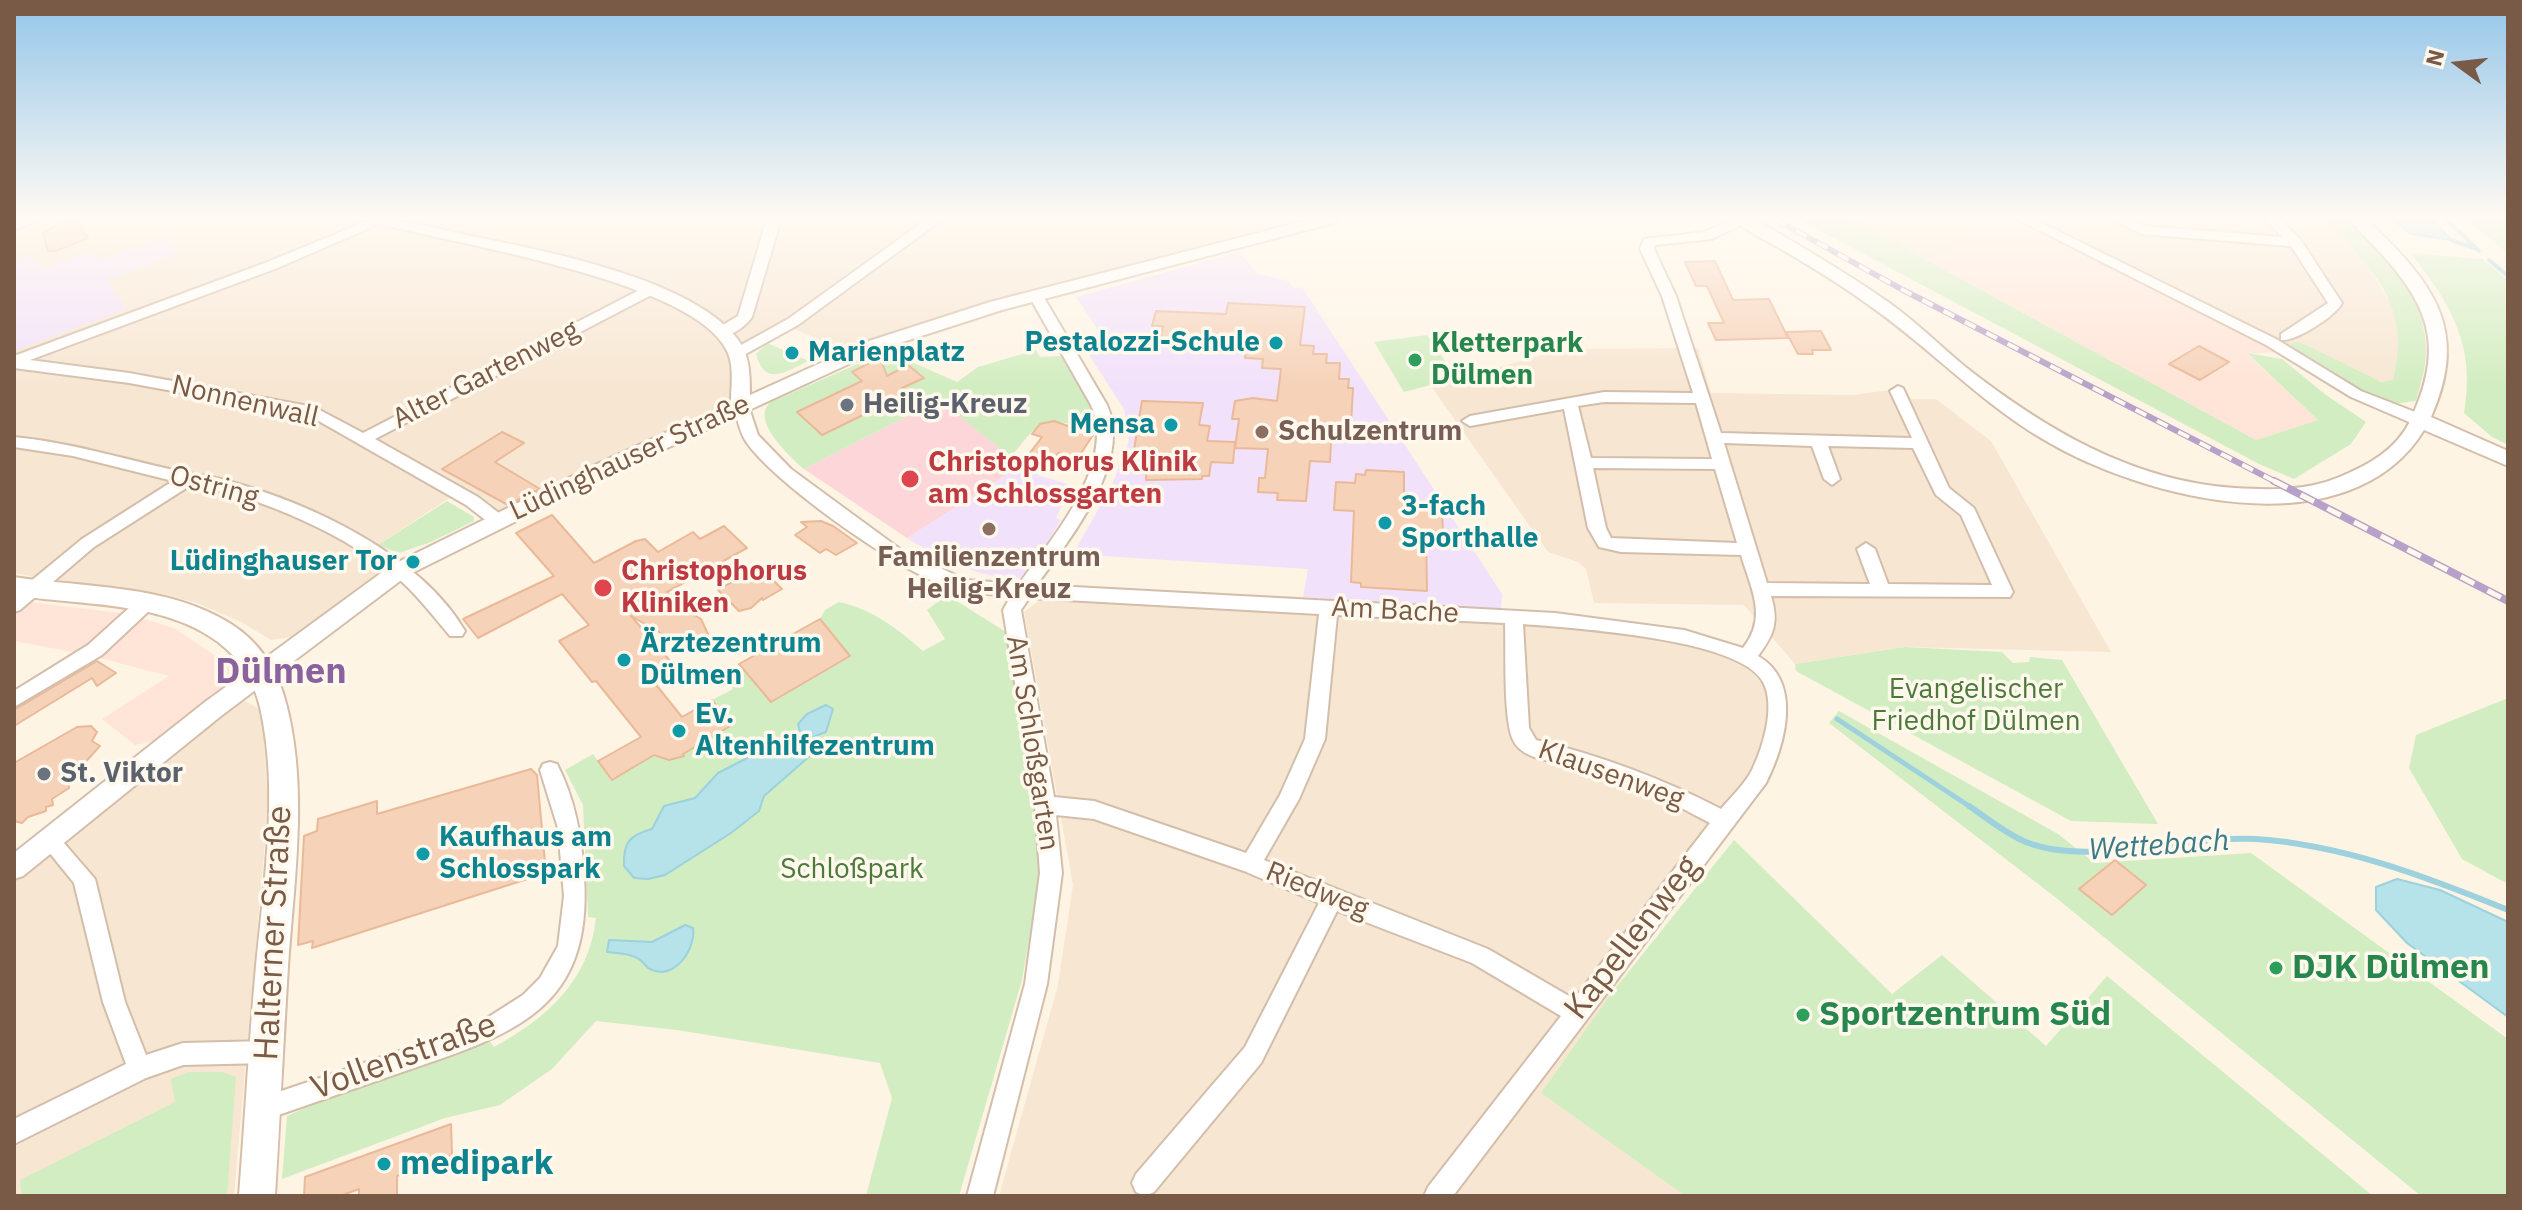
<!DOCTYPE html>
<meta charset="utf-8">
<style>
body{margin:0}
#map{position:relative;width:2522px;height:1210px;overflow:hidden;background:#fef4e4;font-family:"IBM Plex Sans",sans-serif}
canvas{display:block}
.frame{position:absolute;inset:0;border:16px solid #795a47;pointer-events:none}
.north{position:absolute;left:2418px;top:24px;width:80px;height:80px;-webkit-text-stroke:6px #fff8ec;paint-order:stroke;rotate:285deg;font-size:22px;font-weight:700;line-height:32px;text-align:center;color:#795a47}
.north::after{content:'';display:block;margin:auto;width:28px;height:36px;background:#795a47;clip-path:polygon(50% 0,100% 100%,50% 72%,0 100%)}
</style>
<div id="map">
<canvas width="2522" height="1210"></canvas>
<div class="frame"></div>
<div class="north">N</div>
</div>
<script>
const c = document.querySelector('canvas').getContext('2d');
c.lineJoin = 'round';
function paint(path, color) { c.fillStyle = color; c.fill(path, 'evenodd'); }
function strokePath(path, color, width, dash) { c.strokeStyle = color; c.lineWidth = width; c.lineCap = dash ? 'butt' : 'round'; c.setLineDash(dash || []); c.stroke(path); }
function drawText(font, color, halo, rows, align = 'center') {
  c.font = font + ' "IBM Plex Sans",sans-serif'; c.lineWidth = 7; c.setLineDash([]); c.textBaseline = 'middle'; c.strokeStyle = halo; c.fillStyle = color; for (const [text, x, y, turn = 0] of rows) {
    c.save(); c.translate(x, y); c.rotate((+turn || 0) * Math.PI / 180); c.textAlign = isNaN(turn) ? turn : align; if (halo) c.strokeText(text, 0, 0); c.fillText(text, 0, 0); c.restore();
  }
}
paint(new Path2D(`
 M14,219h1301l-467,133 -66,-28 -51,33 5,49 -243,113 -39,-24 -87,57 29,16 -105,69 -20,3 -28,-17 -46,-20 -41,-10 -98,-11 -44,-9z
 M1851,219h156l-79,42z
 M2033,219h292l42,45 24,41 9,25 -1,29 -6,22 -12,1 -28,-11 -53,-29 -11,2 3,4z
 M1698,348l13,45 141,2 53,-7 6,11h25l55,42 120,211 -206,-5 -110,17 -51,-59 -150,-2 -8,-34 -8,-7 -30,-10 -117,-166 133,-37z
 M1060,585l243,12 333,26 88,17 40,21 16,77 -55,94 -184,261 144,103h-686l59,-211 15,-100 -49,-273z
 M245,701l13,7 5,19 5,81 -34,388h-220v-318l211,-171z`), '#f7e6d2');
paint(new Path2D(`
 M2007,219h9l264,133 -33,2 71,66 -62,20 -328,-179z
 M14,600l114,14 46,14 57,38v10l-18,20 -60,45 -18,4 -33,-26 67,-43 -81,-21 -74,-14z`), '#ffe4d7');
paint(new Path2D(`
 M166,238l12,16 -71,26 19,29 -112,42v-90l17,-6 10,15 50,-18 7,9z
 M1239,252l19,22 30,7 6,7 8,-1 200,307 -1,18 -198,-15 5,-28 -235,-15 39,-69 17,-44 -5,-32 -35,-54 22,-6 -35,-52z
 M1022,465l18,11 28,8 -11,22 4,1 -5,11 5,2 -35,57 -20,2 -29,-7 -36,-13 -34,-21z`), '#f2e1fb');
paint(new Path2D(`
 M939,400l83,65 -115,73 -103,-69z`), '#fdd6da');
paint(new Path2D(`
 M1798,219h53l405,221 62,-20 -71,-67 35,6 44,36 40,27 -15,22 -57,35 -35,-15z
 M2325,219h28c33,37 74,80 73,133 0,16 -6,33 -10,49 -6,0 -13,3 -19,2 -24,-3 -95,-40 -108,-60l11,-1 81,40 12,-2c20,-74 -21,-111 -68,-161z
 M2466,219h42v35z
 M2410,253l73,6 25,22v164l-16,-8 -28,-24c12,-67 -13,-110 -54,-160z
 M1427,335l30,43 -53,14 -30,-50z
 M767,343l42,18c-23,10 -44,27 -53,-7z
 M1036,350l4,7 21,-1 35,60 1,14c-53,-12 -52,-17 -86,27l-72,-57 -135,69c-14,-12 -55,-50 -33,-67l116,-51 70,31 21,-15z
 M447,501l27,16v4l-43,21 -32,11 -21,-8z
 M947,595l59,37 6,7 29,230 -19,111 -63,216h-93l26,-98 -12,-35 -203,-33 -81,-9 -44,48 -52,36 -55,13 -163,61 5,-63 51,-23 152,-51 4,5c53,-29 95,-66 102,-129l-8,-1 -5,-112 -18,-35 28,-16 19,25 41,-23 16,4 15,-4 -1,-2 49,-29 -20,-25 21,-11 -9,-12 18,-9 29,34 79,-45 -30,-38 5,-9 14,-8c33,7 59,27 84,49l22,-12 -18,-29z
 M1905,647l97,5 11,11 16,-1 1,-5 32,3 96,164 -87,-3 -275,-150 -1,-7z
 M2508,698v186l-46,-25 -53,-91 7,-33z
 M1839,711l219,123 37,29 156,-10 257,186v157h-87l-366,-299 -226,-174z
 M1734,840l158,154 50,-39 104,91 61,-70 266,220h-688l-144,-103 69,-98z
 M189,1072h33l14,5 -9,119h-205l-2,-16 155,-78 -4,-23z`), '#d2edc1');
const water = new Path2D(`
 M2392,219h40l19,21 -40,-6z
 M826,705l7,4 -7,23 -13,5 -2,18 -47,41 -5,15 -28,22 -66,42 -17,4 -14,-1 -10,-12c-1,-23 5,-31 28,-37l12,-23 31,-8 23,-25 31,-16 28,-10 14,2c9,-8 11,-13 7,-25l9,-10z
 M2397,879l43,11 68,32v95l-101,-74 -31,-33v-23z
 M685,925l8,3c3,22 -20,55 -45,40 -3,-2 -5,-7 -9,-9 -9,-6 -22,-6 -32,-7l2,-12 43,2z`);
paint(water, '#b6e2ea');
strokePath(water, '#9cd1dd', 2);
strokePath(new Path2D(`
 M2446,219l33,32
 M2451,240l23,8
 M2489,260l19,16`), '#9cd1dd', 4);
strokePath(new Path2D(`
 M1837,719l135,89`), '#9cd1dd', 5);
strokePath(new Path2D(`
 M1969,806c18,12 37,28 57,36 60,25 163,-7 230,-3 88,6 171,38 252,71`), '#9cd1dd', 6);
const building = new Path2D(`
 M69,219h8l11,19 -32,13h-8l-5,-18z
 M1715,261l18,39 36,-1 19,39 -72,2 -8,-17h16l-17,-37h-11l-11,-24z
 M1228,303l77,4 -5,38 14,1 -1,8h14l-1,9h14l-1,16h10l-1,9h5l-2,36h-19l-2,38 -20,-1 -4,40 -29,-1 1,-7 -20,-1 1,-14h6l3,-29 -33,-1 4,-29h-7l3,-18 18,-3 24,3 4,-32 -19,-1 1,-9 -18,-1 3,-22 -47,-3 -1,8 -19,-1 -20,-2 2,-12h-11l4,-15 70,3z
 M1821,331l10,19h-19l1,4h-15l-12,-22z
 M2199,346l30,16 -29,18 -31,-16z
 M871,362l11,1 5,13 21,-11 16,13 -22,10 6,5 -86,42 -25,-23 65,-31 -10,-9z
 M1142,401l61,2 -4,22 11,1 -3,15 28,1 -2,21 -22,-1 -2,14h-7v3l-56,1 1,-30h-13z
 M1054,421l39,14 -15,23 -20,-5 -9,15 -14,-4 2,-3 -11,-3 16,-21 -10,-3 8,-10z
 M502,432l22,11 -29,19 45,27 -32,16 -66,-36z
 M1366,470l38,2v31l32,1 6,10 1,18 -17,-1 1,60 -66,-4v-4l-10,-1 3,-71 -20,-1 2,-28 19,1 1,-9 9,1z
 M552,515l42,48 42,-22 9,-2 13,13 35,-20 7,7 24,-13 23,22 -80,44 13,14 21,13 7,15 -6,15 -15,-1 -56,-32 41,47 -23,13 33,41 30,-17 20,25 -49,29 1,2 -15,4 -15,-5 -42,25 -14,-19 43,-24 -45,-56 -4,1 -33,-41 30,-16 -27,-31 -84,44 -15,-19 91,-43 -38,-43z
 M821,521l12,5 24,17 -21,12 -10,-6 -6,4 -25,-18 12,-8 -6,-5z
 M759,566l23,23 -19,11 -1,-2 -11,10 -12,3 -21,-21z
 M820,619l30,37 -79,46 -32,-38z
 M97,661l19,12 -19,13 -5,-8 -78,48v-16z
 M91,726l6,6 -5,9 8,5 -31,34v8l-17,11 1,6 -7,2v4l-18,6 -6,6 -8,-2v-58l63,-36z
 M531,769l6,6 9,98 -234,75 1,-7 -15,4 6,-109 13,-5 1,-12 59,-18v13z
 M2115,860l31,25 -34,30 -33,-26z
 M451,1124l1,31 -55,21v20h-38v-7l-19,7h-36l1,-19z`);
paint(building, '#f6d2b9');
strokePath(building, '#eab998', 2);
const minor = new Path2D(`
 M372,219l16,1 -113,49 -245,91 99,13 185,34 49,26 284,-147h10v6l-282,147 103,58 26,20 2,4 -2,4h-12l-26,-20 -156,-89 -181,-33 -115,-15v-12l251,-93z
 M767,219h14l-29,98c-8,11 -22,21 -36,18v-6l22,-13z
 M927,219h16l-145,106 -56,31h-10v-6l56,-31z
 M1735,219l16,1 -39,19 -57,6 -1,4 22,47 45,137 191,5 -22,-47 8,-5 5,2 46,100 25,20 39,84 -3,5 -239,-1c8,26 3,39 -13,60 45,26 27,89 8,127l-313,413h-29l4,-9 133,-171 -89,-53 -135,-52 -76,152 -107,129 -9,4 -9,-4 -4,-9 4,-9 109,-127 74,-144 -75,-32 -150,-52 -38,-4 6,58 -15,111 -54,212h-26l58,-212 15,-111 -5,-68 -32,-195 8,-14c-24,-2 -48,-3 -71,-12 -47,-18 -169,-103 -195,-144 -6,-10 -8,-24 -12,-35l2,-3h12l11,33 33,34 109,80 66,31 53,4c33,-46 98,-120 72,-179l-62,-109 7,-4 7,4 64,109c26,58 -38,134 -70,180l518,28 129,17 59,18c25,-31 8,-59 -2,-93l-120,-3 -22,-5 -11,-19 -24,-119 -94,17 -8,-5 8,-5 134,-24 89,1 -31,-97 -22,-47 4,-10 60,-7zM1604,402l92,1 16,56 -121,-1 -13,-52zM1724,443l88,3 12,33 8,6 8,-6 -12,-33 85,2 23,47 25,20 31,70 -104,-1 -13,-35 -9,-6 -9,6 13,35 -103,-1zM1593,468l122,1 22,74 -126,-5 -5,-10zM1029,598l290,16 -14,125 -25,56 -34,58 -152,-52 -40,-4 -33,-187zM1337,615l168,8c1,28 -2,95 8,117 9,21 47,22 67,27 46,10 88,34 130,56l-136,176 -86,-50 -224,-89 35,-61 26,-60zM1523,624c48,4 217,14 240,58 13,24 0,65 -11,88 -7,14 -21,27 -31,39 -60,-31 -119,-53 -185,-69l-7,-12z
 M2017,219h17l242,120 85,52 67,26 2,4 -2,4h-12l-65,-28 -85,-52z
 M2111,219h18l15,7 138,11 -17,-18h15l20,20 42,64c-6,13 -47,39 -61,37v-6l47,-31 -37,-57 -150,-12z
 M14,437c53,5 103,20 155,32 19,5 40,6 59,12 82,22 193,74 237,150l-3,5h-12c-16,-19 -31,-39 -49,-55 -53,-46 -141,-85 -210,-96l-97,62 -74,63 -6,2v-17l68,-56 91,-58 -100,-25 -59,-9z
 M145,597l6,2 3,5 -3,5 -49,46 -88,52v-16l74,-46 51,-46z
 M550,762l7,2c18,35 25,73 27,112 9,132 -69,158 -176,194 -48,17 -96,33 -144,50l-9,-4 -3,-8 3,-8 221,-75 47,-30 17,-17 18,-32 6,-50 -6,-68 -18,-58 3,-6z
 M50,832l7,3 38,44 30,123 21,53 37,-12 84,-2 8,3 4,8 -4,8 -8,3 -84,2 -37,13 -132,66v-25l112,-55 -23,-62 -29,-119 -34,-42 3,-6z`);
const tertiary = new Path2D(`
 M40,219l-26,11v-10z
 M370,219c33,0 63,9 96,16 74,15 221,42 270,102 14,17 14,37 14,58l119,-54 121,-39 322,-83h27l-2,3 -335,88 -121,39 -270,125 -203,101 -187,141 -198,160 -9,3v-26l191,-151 187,-137 205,-101 134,-61c0,-17 4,-38 -5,-54 -37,-70 -277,-106 -354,-127z
 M1735,219h20c45,27 91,53 133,83 27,19 50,42 75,63 80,63 168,116 272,123 34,2 70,3 102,-10 30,-12 60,-28 74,-59 30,-65 23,-106 -25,-160 -12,-14 -26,-26 -37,-40h17c65,62 105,108 65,198l77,34v15l-84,-36c-75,122 -283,69 -383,8 -62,-37 -110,-89 -168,-130 -30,-22 -61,-41 -92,-59 -15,-9 -35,-17 -46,-30z`);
const secondary = new Path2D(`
 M14,577c71,11 154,7 217,47 30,19 48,49 56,83 21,84 7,174 1,259 -5,77 -8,153 -13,230h-36c6,-77 10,-153 17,-230 8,-84 23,-175 4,-259 -7,-28 -19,-47 -42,-65 -56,-42 -138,-36 -204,-47z`);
strokePath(minor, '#d3beab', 4);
strokePath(tertiary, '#d3beab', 4);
strokePath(secondary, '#d6bea9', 4);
paint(minor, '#fff');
paint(tertiary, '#fff');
paint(secondary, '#fff');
const railFar1 = new Path2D(`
 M1775,219l128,71 375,193`);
const rail = new Path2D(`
 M2274,481l234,120`);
strokePath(railFar1, '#b7a1c9', 6);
strokePath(rail, '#b7a1c9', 8);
strokePath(railFar1, '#fff8ec', 4, [12]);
strokePath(rail, '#fff8ec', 5, [15]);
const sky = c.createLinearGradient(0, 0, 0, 388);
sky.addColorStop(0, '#94c6e9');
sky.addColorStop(0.56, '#fffaf3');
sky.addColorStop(1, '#fffaf300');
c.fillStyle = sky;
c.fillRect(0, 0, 2522, 388);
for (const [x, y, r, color] of [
 [1276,343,8,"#0f9aa8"],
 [792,353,8,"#0f9aa8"],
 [1415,360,8,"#2e9e5b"],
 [847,405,8,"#6b7280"],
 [1171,425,8,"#0f9aa8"],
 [1262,432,8,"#8d6e63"],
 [910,479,10,"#e0444e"],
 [1385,523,8,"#0f9aa8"],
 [989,529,8,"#8d6e63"],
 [413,562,8,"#0f9aa8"],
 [603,588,10,"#e0444e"],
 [624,660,8,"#0f9aa8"],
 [679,731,8,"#0f9aa8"],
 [44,774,8,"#6b7280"],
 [423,854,8,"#0f9aa8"],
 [2276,968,8,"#2e9e5b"],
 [1803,1015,8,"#2e9e5b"],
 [384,1164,8,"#0f9aa8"]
]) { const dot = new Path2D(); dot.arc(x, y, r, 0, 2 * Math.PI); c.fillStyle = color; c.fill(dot); strokePath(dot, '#fff8ec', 3); }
drawText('bold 28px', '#0d838f', '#fff8ec', [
 ["Pestalozzi-Schule",1260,343,"right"],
 ["Marienplatz",808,353],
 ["Mensa",1155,425,"right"],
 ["3-fach",1401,507],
 ["Sporthalle",1401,539],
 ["Lüdinghauser Tor",397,562,"right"],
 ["Ärztezentrum",640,644],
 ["Dülmen",640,676],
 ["Ev.",695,715],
 ["Altenhilfezentrum",695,747],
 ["Kaufhaus am",439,838],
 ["Schlosspark",439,870]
], 'left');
drawText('bold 28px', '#27864d', '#fff8ec', [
 ["Kletterpark",1431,344],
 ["Dülmen",1431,376]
], 'left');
drawText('28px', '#795a47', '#fff8ec', [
 ["Alter Gartenweg",486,375,-27],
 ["Nonnenwall",245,402,13],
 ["Lüdinghauser Straße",630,458,-25],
 ["Ostring",214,487,15],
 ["Am Bache",1395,611,3],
 ["Am Schloßgarten",1032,743,81],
 ["Klausenweg",1611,775,20],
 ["Riedweg",1317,891,22]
]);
drawText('bold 28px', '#5b616d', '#fff8ec', [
 ["Heilig-Kreuz",863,405],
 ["St. Viktor",60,774]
], 'left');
drawText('bold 28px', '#785e54', '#fff8ec', [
 ["Schulzentrum",1278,432],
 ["Familienzentrum",989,558,"center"],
 ["Heilig-Kreuz",989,590,"center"]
], 'left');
drawText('bold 28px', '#be3a42', '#fff8ec', [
 ["Christophorus Klinik",928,463],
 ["am Schlossgarten",928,495],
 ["Christophorus",621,572],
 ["Kliniken",621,604]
], 'left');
drawText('28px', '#4c7a3b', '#fff8ec', [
 ["Evangelischer",1976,690],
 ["Friedhof Dülmen",1976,722],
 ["Schloßpark",852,870]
]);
drawText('italic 30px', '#3b7a87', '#fff8ec', [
 ["Wettebach",2159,846,-4]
]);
drawText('34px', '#795a47', '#fff8ec', [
 ["Halterner Straße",274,933,-87],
 ["Kapellenweg",1633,938,-52],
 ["Vollenstraße",404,1057,-20]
]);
drawText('bold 34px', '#27864d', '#fff8ec', [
 ["DJK Dülmen",2292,968],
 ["Sportzentrum Süd",1819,1015]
], 'left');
drawText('bold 34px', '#0d838f', '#fff8ec', [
 ["medipark",400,1164]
], 'left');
drawText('bold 36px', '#8a629d', '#fff8ec', [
 ["Dülmen",281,673]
]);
</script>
